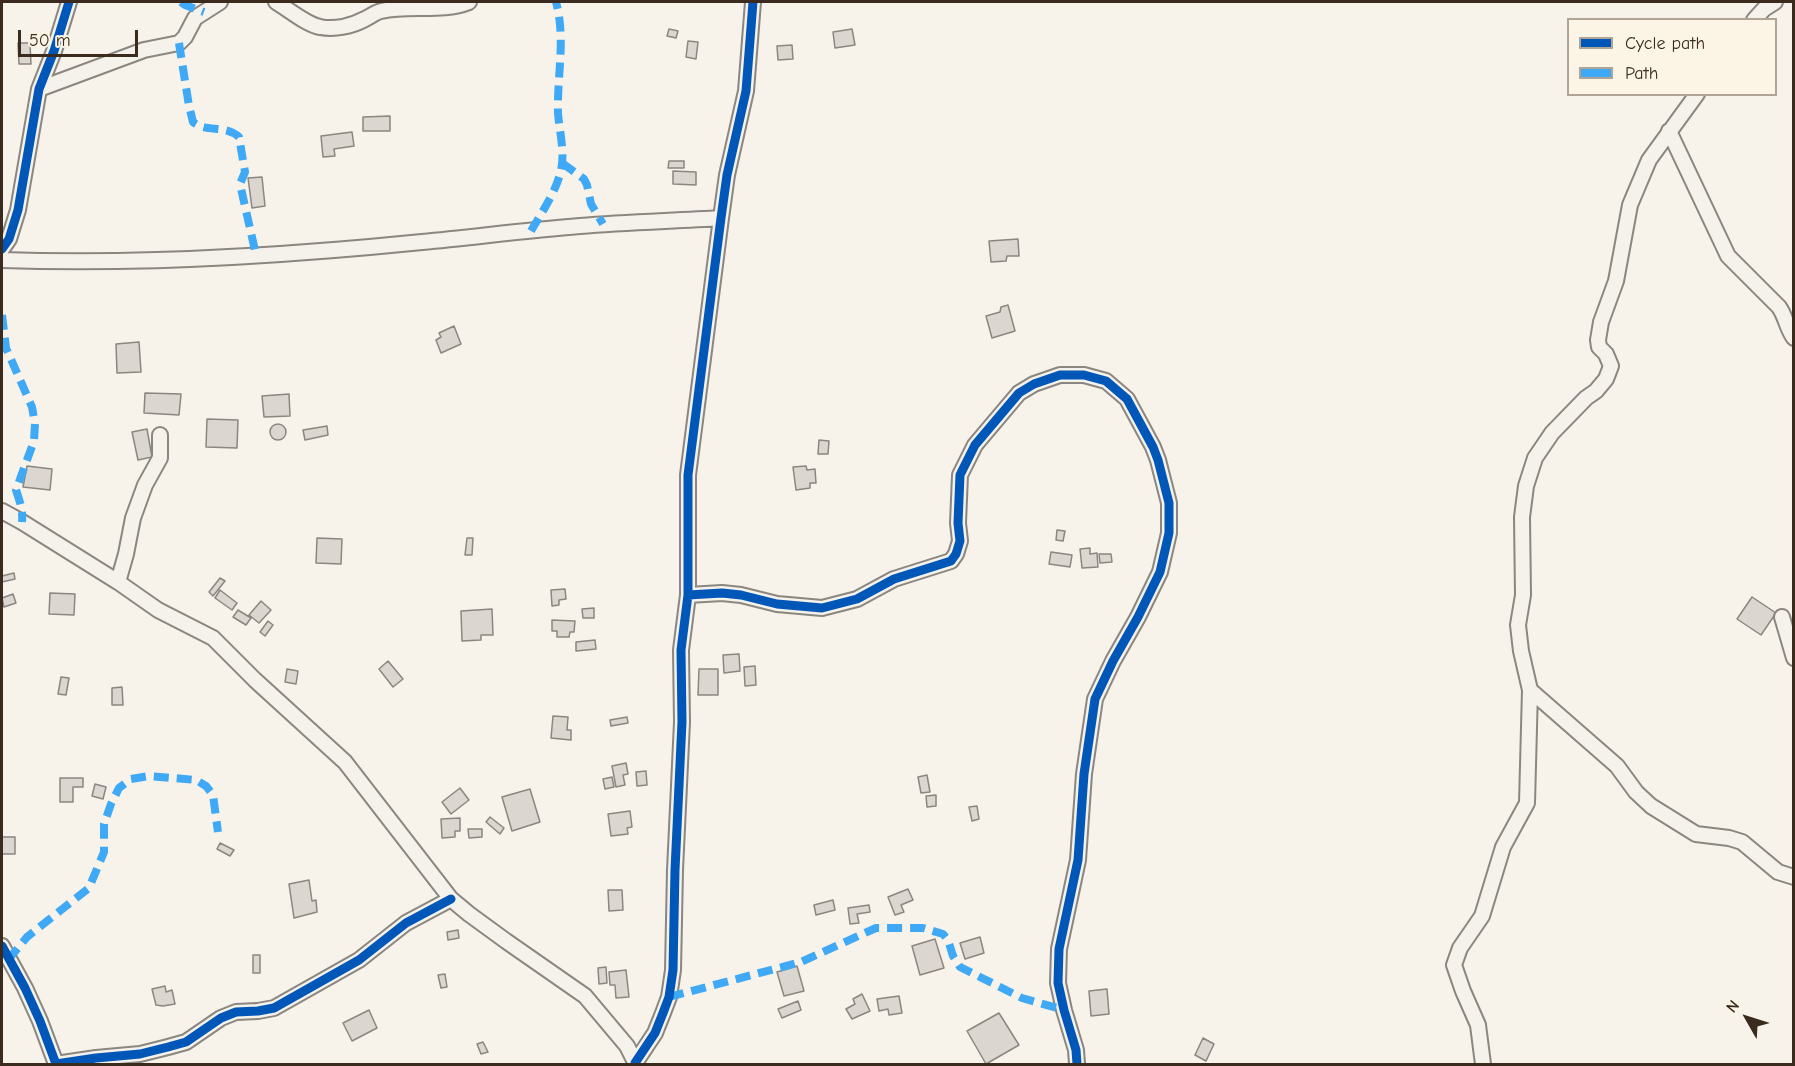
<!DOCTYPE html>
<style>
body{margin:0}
#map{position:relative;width:1795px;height:1066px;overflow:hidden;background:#f7f3ea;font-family:"Comic Neue",sans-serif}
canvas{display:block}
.frame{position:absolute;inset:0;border:3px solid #3b2a1e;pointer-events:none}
.legend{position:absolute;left:1567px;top:18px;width:210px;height:78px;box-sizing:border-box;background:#fcf5e5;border:2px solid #afa495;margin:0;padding:8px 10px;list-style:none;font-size:18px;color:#3b2a1e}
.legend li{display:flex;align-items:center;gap:12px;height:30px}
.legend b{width:30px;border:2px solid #afa495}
.north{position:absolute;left:1717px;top:988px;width:60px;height:60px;-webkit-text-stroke:4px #fcf5e5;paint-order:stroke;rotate:309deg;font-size:16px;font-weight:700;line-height:24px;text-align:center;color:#3b2a1e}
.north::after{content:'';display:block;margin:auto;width:21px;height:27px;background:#3b2a1e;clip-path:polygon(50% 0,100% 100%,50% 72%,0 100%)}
.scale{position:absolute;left:18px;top:30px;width:120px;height:27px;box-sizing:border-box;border:3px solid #3b2a1e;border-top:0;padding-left:8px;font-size:18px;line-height:21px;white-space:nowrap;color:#3b2a1e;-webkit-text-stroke:4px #fcf5e5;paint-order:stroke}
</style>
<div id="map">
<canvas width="1795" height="1066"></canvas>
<div class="frame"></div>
<ul class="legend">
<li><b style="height:8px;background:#0057b8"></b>Cycle path</li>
<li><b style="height:8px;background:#3fa9f5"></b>Path</li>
</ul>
<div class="north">N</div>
<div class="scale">50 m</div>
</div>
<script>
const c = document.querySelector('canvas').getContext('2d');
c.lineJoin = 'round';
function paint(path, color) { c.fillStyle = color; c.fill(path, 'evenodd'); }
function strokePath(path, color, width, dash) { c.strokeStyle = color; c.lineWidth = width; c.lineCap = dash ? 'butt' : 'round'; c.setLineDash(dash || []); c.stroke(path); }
const building = new Path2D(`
 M669,29l9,2 -2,7 -9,-2z
 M852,29l3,16 -20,3 -2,-16z
 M688,41l10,1 -2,17 -10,-2z
 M18,43h12l1,21h-12z
 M792,45l1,14 -15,1 -1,-14z
 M390,116v15h-27v-14z
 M352,132l2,14 -20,3 1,7 -12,1 -2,-21z
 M669,161h15v7h-16z
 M673,171l23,1v13l-23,-1z
 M262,177l3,29 -13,2 -4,-30z
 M1018,239l1,17h-12l-1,5 -15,1 -2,-21z
 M1008,305l7,26 -23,7 -6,-22 14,-4 1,-5z
 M454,326l7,18 -20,9 -5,-13 5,-3 -2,-4z
 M139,342l2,30 -24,1 -1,-29z
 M145,393l36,1 -2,21 -35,-2z
 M289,394l1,22 -26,1 -2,-21z
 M207,419l31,1 -1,28 -31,-1z
 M270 432a8 8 0 1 1 16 0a8 8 0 1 1-16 0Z
 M327,426l1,9 -23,5 -2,-10z
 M147,429l5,28 -14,3 -6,-28z
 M819,440l10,1 -1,13h-10z
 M27,466l25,3 -2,21 -27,-3z
 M806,466l1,4 8,-1 1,14h-6v5l-14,2 -3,-23z
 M1057,530l8,1 -2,10 -7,-1z
 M317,538l25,1 -1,25 -25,-1z
 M467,538h6l-1,17h-7z
 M1090,548v6l7,-1 1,14 -16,1 -2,-19z
 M1051,552l21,3 -2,12 -21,-3z
 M1099,554h12l1,8 -12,1z
 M14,573l1,6 -13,3v-6z
 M220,578l5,3 -12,15 -4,-4z
 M565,589l1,10 -7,1v5l-7,1 -1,-16z
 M220,590l17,13 -5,7 -17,-12z
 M50,593l25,1 -1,21 -25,-1z
 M13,594l3,9 -12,4 -2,-9z
 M1752,597l24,16 -15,22 -24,-16z
 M261,601l10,9 -12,13 -10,-8z
 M594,608v10h-11l-1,-9z
 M492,609l1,26h-12v5l-19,1 -1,-30z
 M238,610l13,8 -5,7 -13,-8z
 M552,620l23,1 -1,11h-4l-1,5h-12v-6h-5z
 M268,621l5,4 -8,11 -5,-4z
 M595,640l1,9 -20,2v-9z
 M739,654l1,17 -16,2 -1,-18z
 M388,661l15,18 -10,8 -14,-18z
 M755,666l1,19 -11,1 -1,-19z
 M287,669l11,2 -2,13 -11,-2z
 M699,669h19v26h-20z
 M61,677l8,1 -3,17 -8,-1z
 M122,687l1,18h-11v-17z
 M553,716l15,1 -1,13h4v10l-20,-2z
 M627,717l1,6 -17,3 -1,-6z
 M626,763l2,11 -5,1 2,10 -9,2 -4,-21z
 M646,771l1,14 -10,1 -1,-14z
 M927,775l3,17 -9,1 -3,-16z
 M612,777l2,10 -9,2 -2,-10z
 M60,778h23v9h-10v15h-13z
 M95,784l11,3 -3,12 -11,-3z
 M460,788l9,12 -18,14 -9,-12z
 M530,789l10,33 -28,9 -10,-34z
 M936,795v11l-9,1 -1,-11z
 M977,806l2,13 -7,2 -3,-14z
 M630,811l2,16 -5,1 1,6 -17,2 -3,-22z
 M490,817l14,11 -4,6 -14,-12z
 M460,818v13h-5v6l-13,1 -1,-19z
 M468,829h14v8l-13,1z
 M2,837h13v17h-13z
 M220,843l14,7 -4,6 -13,-7z
 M309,880l3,21 4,-1 1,12 -23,6 -5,-34z
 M908,889l5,11 -12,5 3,7 -9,3 -7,-18z
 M608,890h14l1,20 -14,1z
 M833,900l2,10 -19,5 -2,-10z
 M869,905l1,7 -13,2 2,9 -9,1 -2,-16z
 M458,930l1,8 -11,2 -1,-8z
 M980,937l4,16 -19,6 -5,-16z
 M935,939l9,29 -24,7 -8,-29z
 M253,955h7v18h-7z
 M797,966l7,25 -20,5 -7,-24z
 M606,967l1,16 -8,1 -1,-16z
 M626,970l3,27 -13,1 -1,-13h-5l-1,-13z
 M445,974l2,13 -6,1 -3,-13z
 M165,986l1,6 6,-2 3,14 -12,2 -7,-1 -4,-16z
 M1107,989l2,25 -18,2 -2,-25z
 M862,994l8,17 -18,8 -6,-10 9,-5 -2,-5z
 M899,996l3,17 -13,2 -1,-6 -9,2 -2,-12z
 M798,1001l3,9 -19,8 -4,-9z
 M369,1010l8,18 -25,13 -9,-18z
 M999,1013l20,32 -33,19 -19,-33z
 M1203,1038l11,6 -8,17 -11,-6z
 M483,1042l5,10 -7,2 -4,-10z`);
paint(building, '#dbd7d0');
strokePath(building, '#8b867f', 1.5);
const minor = new Path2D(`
 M276,2c12,7 31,23 44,25 15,3 32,-1 45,-8 6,-3 11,-7 16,-8 29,-7 60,2 88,-9
 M1754,20l10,-11 11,-7
 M39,89l105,-39 35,-7 6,-6 10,-19 25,-16
 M1669,131l59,125 51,51c7,10 8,22 15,31
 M2,249l7,-10 9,-29 21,-121 15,-38 15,-49
 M2,260c140,5 281,-4 420,-18 53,-5 106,-12 158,-16 47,-4 94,-5 141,-8
 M2,511l20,11 96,60 40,28 55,28 42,42 90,82 106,137 18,15 37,27 79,55 42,50 9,18
 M118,582l8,-28 7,-36 12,-33 15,-27v-23
 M688,595l34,-2 19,2 36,9 45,4 35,-9 37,-20 57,-18 5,-7 4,-13 -2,-18 2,-48 15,-30 44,-52 15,-9 26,-9h24l22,6 21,18 26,48 5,13 11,43v30l-9,39 -22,45 -25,44 -18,38 -11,75 -6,86 -19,89 -1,34 6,27 12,40 1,14
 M1782,617l12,41
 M1530,690l87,76 19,26 15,14 45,28 33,4 13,4 36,30 16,5
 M2,946l23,42 15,33 16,43
 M635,1063l20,-30 8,-20 6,-16 4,-27 2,-100 7,-148 -1,-72 7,-55v-120l33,-257 6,-43 19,-84 7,-89
 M56,1064l40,-6 44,-4 28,-7 18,-5 35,-24 15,-6 22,-1 16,-3 85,-48 47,-37 45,-24
 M1483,1064l-5,-39 -15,-34 -9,-26 6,-17 22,-32 21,-69 24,-44 3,-113 -9,-39 -3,-26 5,-30 -1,-78 4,-31 9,-28 17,-25 34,-35 10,-7 10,-12 5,-13 -5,-12 -7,-7 -1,-7 3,-18 15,-41 14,-76 19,-45 48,-66`);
strokePath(minor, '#8b867f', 18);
strokePath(minor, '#f5f2ec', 14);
strokePath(new Path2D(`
 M181,2l4,3 19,7
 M179,43l10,63 4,16c14,11 32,2 46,15l6,35 -5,12 16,71
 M562,163l22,16 3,6 4,19 12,20
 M531,231c12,-21 28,-43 31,-67 2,-16 -3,-36 -4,-51 -1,-39 8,-74 -2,-111
 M2,315l4,33 26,59 3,17 -1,17 -18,49c4,12 7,20 6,32
 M8,960l19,-23 62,-49 15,-36v-28l7,-20 8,-16 12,-9 18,-3 47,4 10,6 7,9 5,37
 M669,997l132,-35 75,-34h47l20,6 5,6 5,16 7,11 62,31 42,12`), '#3fa9f5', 8, [15, 8]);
strokePath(new Path2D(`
 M2,249l7,-10 9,-29 21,-121 15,-38 15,-49
 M688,595l34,-2 19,2 36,9 45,4 35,-9 37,-20 57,-18 5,-7 4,-13 -2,-18 2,-48 15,-30 44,-52 15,-9 26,-9h24l22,6 21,18 26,48 5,13 11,43v30l-9,39 -22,45 -25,44 -18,38 -11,75 -6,86 -19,89 -1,34 6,27 12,40 1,14
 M2,946l23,42 15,33 16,43
 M635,1063l20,-30 8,-20 6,-16 4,-27 2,-100 7,-148 -1,-72 7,-55v-120l33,-257 6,-43 19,-84 7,-89
 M56,1064l40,-6 44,-4 28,-7 18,-5 35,-24 15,-6 22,-1 16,-3 85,-48 47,-37 45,-24`), '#0057b8', 9);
</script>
